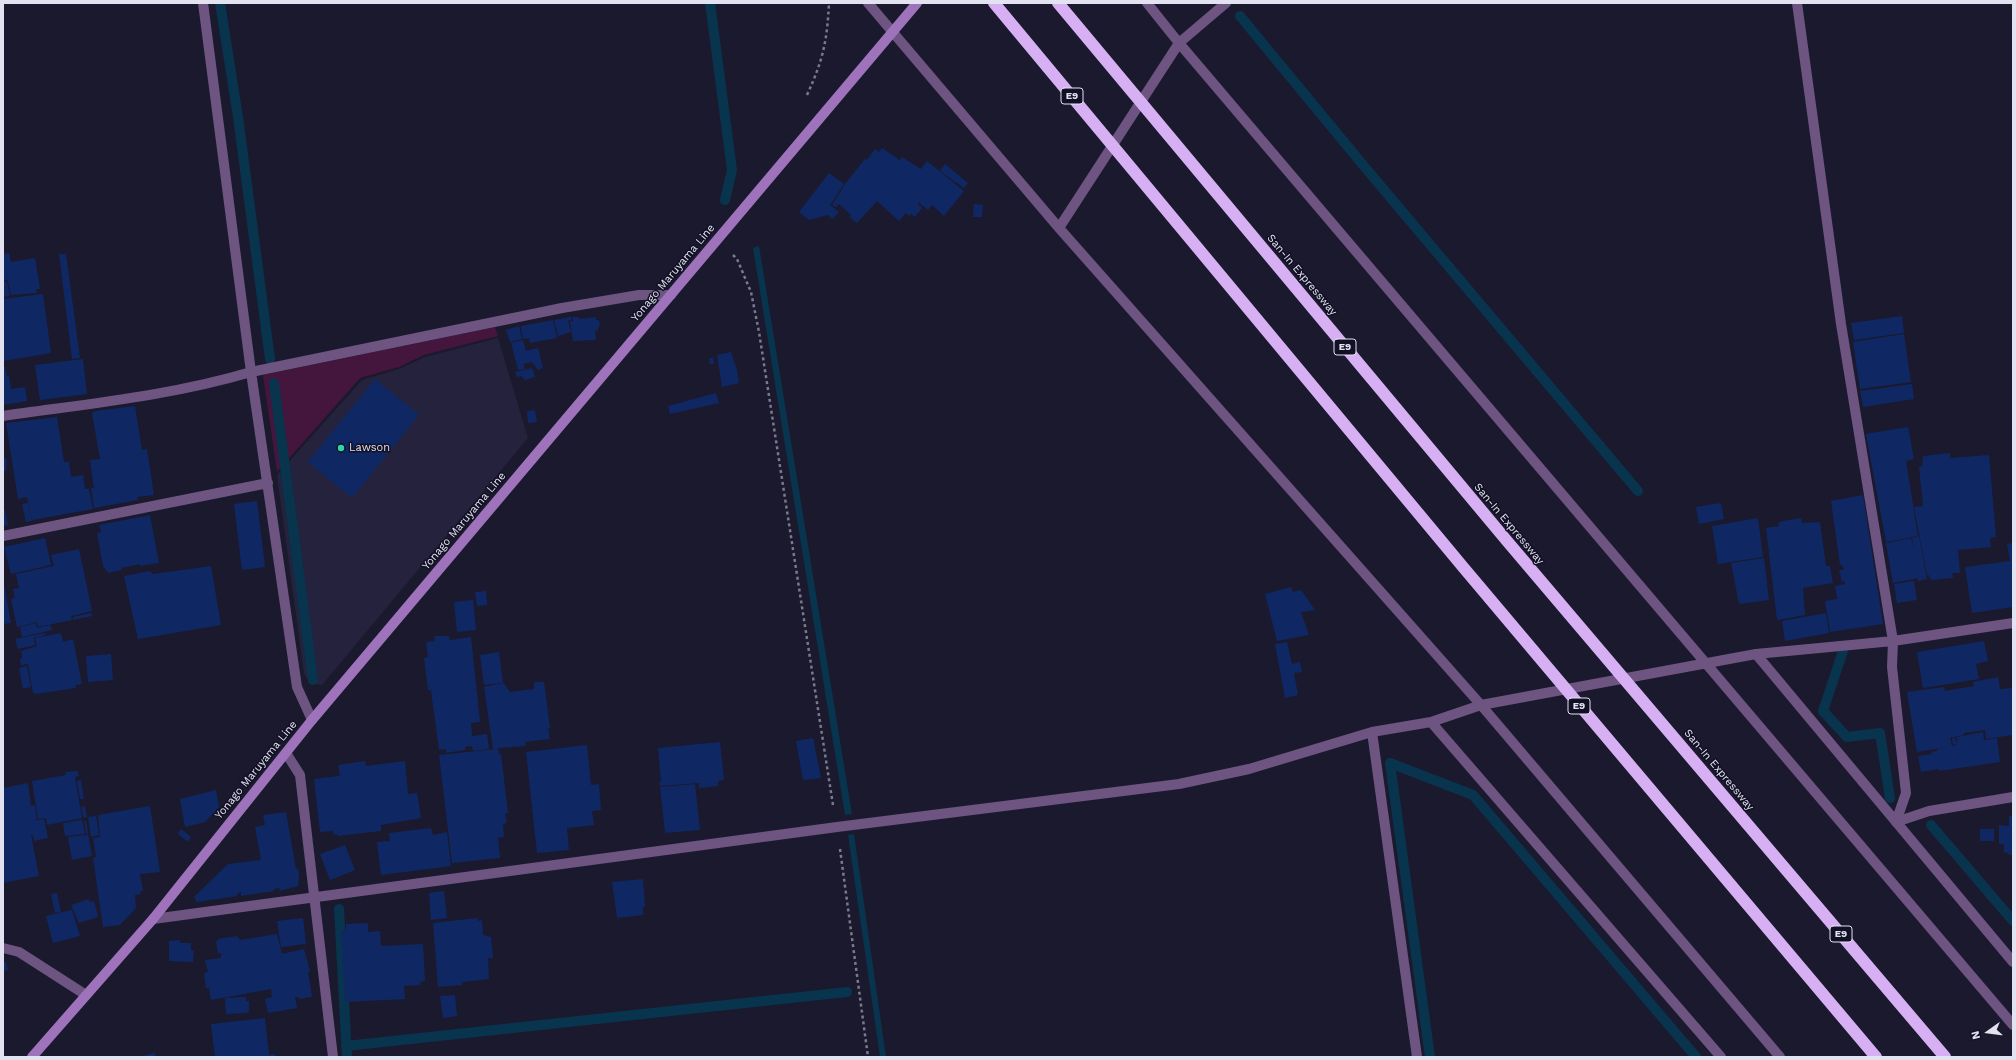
<!DOCTYPE html>
<style>
body{margin:0}
#map{position:relative;width:2016px;height:1060px;overflow:hidden;background:#1b192e;font-family:"Work Sans",sans-serif}
canvas{display:block}
.frame{position:absolute;inset:0;border:4px solid #e3e2f1;pointer-events:none}
.north{position:absolute;left:1968px;top:1012px;width:40px;height:40px;-webkit-text-stroke:3px #121024;paint-order:stroke;rotate:256deg;font-size:11px;font-weight:700;line-height:16px;text-align:center;color:#e3e2f1}
.north::after{content:'';display:block;margin:auto;width:14px;height:18px;background:#e3e2f1;clip-path:polygon(50% 0,100% 100%,50% 72%,0 100%)}
</style>
<div id="map">
<canvas width="2016" height="1060"></canvas>
<div class="frame"></div>
<div class="north">N</div>
</div>
<script>
const c = document.querySelector('canvas').getContext('2d');
c.lineJoin = 'round';
function paint(path, color) { c.fillStyle = color; c.fill(path, 'evenodd'); }
function strokePath(path, color, width, dash) { c.strokeStyle = color; c.lineWidth = width; c.lineCap = dash ? 'butt' : 'round'; c.setLineDash(dash || []); c.stroke(path); }
function drawText(font, color, halo, rows, align = 'center') {
  c.font = font + ' "Work Sans",sans-serif'; c.lineWidth = 3; c.setLineDash([]); c.textBaseline = 'middle'; c.strokeStyle = halo; c.fillStyle = color; for (const [text, x, y, turn = 0] of rows) {
    c.save(); c.translate(x, y); c.rotate((+turn || 0) * Math.PI / 180); c.textAlign = isNaN(turn) ? turn : align; if (halo) c.strokeText(text, 0, 0); c.fillText(text, 0, 0); c.restore();
  }
}
paint(new Path2D(`
 M498,338l30,100 -206,247 -12,-2 -6,-9 -27,-199 85,-95 37,-11 26,-12z`), '#25223d');
paint(new Path2D(`
 M495,327l3,9 -74,19 -25,12 -39,11 -83,94 -14,-97z`), '#44153d');
paint(new Path2D(`
 M759,246l93,568 -7,1 -92,-567z
 M854,834l32,223h-6l-32,-222z`), '#08344e');
strokePath(new Path2D(`
 M220,3l18,114 32,242
 M710,3l22,167 -7,30
 M1240,16l123,149 275,326
 M274,383l39,297
 M1843,651l-20,60 24,26 33,-4 10,65
 M1931,825l82,96
 M339,909l8,148
 M346,1046l501,-54
 M1430,1057l-40,-294 83,32 223,262`), '#08344e', 10);
paint(new Path2D(`
 M882,148l18,12 2,-3 19,12 6,-8 37,30 -20,25 -12,-11 -4,5 -10,-8v2l4,4 -7,9 -4,-3 -2,2 -3,-3 -7,8 -22,-20 -20,22 -8,-6 2,-2 -12,-11 -3,3 -4,-2 13,-21 20,-25 2,1 8,-11 4,3z
 M945,164l23,19 -4,5 -24,-17z
 M829,173l15,11 -14,21 9,7 -7,7 -4,-4 -19,5 -10,-8z
 M974,204l9,1 -1,12h-9z
 M9,253l2,9 24,-4 5,31h-4l1,4 -26,2 -4,-17v2l-4,1v-27z
 M59,254h7l14,104 -8,1z
 M3,282h4l3,14 -7,1z
 M43,294l8,59 -48,8v-62z
 M1902,316l2,17 -50,7 -3,-17z
 M571,317l1,2 -4,2 3,11 -13,4 -4,-16z
 M573,317h5l1,2 17,-2v3h3l1,6 -2,1v3l-3,1 1,9 -23,1 -3,-20h3z
 M553,320l4,18 -27,5 -1,-5 -6,1 -2,-13z
 M519,326l3,13 -12,3 -4,-12z
 M1904,334l7,48 -51,7 -7,-47z
 M523,340l3,11 12,-3 5,20 -5,2 -6,-8 -9,2 2,5 -7,1 -7,-27z
 M731,352l6,18 2,13 -17,4 -5,-32z
 M709,358h4l1,6h-4z
 M83,359l4,35 -47,6 -5,-35z
 M3,367h2l2,9h2l2,13 14,-2 2,14 -24,4z
 M532,368l3,9 -10,3 -4,-4 -4,1 -2,-5z
 M375,379l44,36 -67,83 -44,-36z
 M1912,384l2,15 -51,8 -3,-16z
 M716,393l3,10 -49,11 -2,-8z
 M135,406l7,44 5,-1 7,46 -17,2 1,3 -44,8 -3,-20h3l-4,-28 10,-1 -8,-46 4,-2z
 M535,410l2,12 -9,1 -1,-12z
 M57,417l7,45h5l2,15 12,-2 2,14h4l4,20 -61,11 -5,-23 -9,2 -12,-76z
 M1908,427l6,32 -8,2 12,75 -32,6 -20,-108z
 M1950,453v5l39,-3 7,82 -6,1 1,9 -33,3 2,23h-8l1,5 -22,2 -2,-5h-2l-13,-68 9,-1 -4,-39 3,-1 1,-10z
 M3,458l4,1 -1,12h-3z
 M1863,495l20,129 -53,8 -5,-31 12,-2 -2,-13 10,-2v-3l-3,1 -3,-12h5l-2,-5h-2l-9,-64z
 M257,501l8,66 -23,3 -8,-66z
 M28,503l4,18 -6,1 -4,-18z
 M1721,503l3,16 -25,5 -3,-17z
 M3,510h2l3,15 -5,1z
 M150,515l9,48 -19,3v-2l-19,4 1,2 -14,3 -5,-7 -6,-33 4,-1 -2,-7z
 M1758,518l5,39 -45,7 -6,-38z
 M1801,518l1,5 18,-1 6,44h4l3,17 -30,5 2,27 -28,5 -11,-92 13,-2 -1,-3 5,-2z
 M1919,536l8,43 -9,2v-3l-25,5 -7,-40 25,-5 4,14 -3,-14z
 M45,538l6,27 -40,9 -7,-27z
 M2013,543v64l-41,6 -7,-46 45,-6 -3,-17z
 M79,549l13,62 -21,5 1,4 -34,7 -1,-5 -20,5 -6,-28 4,-1 -2,-9 6,-1 -3,-14 38,-8 -3,-11z
 M1764,558l5,42 -30,4 -8,-41z
 M211,566l10,59 -83,14 -14,-63 26,-5 3,3z
 M3,578l8,45 -8,1z
 M1914,581l3,19 -20,3 -3,-19z
 M1291,587l2,5 8,-2 14,20 -14,2 8,23 -32,6 -12,-47z
 M486,591l1,14 -10,1 -2,-14z
 M473,600l3,30 -19,2 -3,-30z
 M91,613l1,3 -19,4v-3z
 M1826,613l3,20 -44,8 -3,-20z
 M36,623l1,5 13,-3 2,5 -30,7 -2,-10z
 M45,633v2l-11,3 1,7 -17,4 -3,-10z
 M61,633l2,9 10,-3 9,45 -7,1 1,3 -41,6 -2,-1 -5,-29 -7,1 -1,-6 2,-1 -1,-7 16,-5 -2,-8z
 M434,636h15l1,4 21,-3 9,85 -9,1 1,13 15,-2 2,15 -16,2 -1,-5 -7,1v3l-19,3v-4l-7,1 -8,-60h-3l-4,-32 4,-1 -2,-15 9,-1z
 M1984,641l4,20 -12,3 3,15 -56,9 -6,-36z
 M1287,642l5,22 8,-2 2,10 -8,1 4,22 -13,3 -10,-54z
 M499,652l4,31 -19,2 -4,-30z
 M111,654l2,26 -25,2 -2,-26z
 M27,666l4,21 -8,2 -4,-21z
 M1998,677l2,12 12,-1v47l-26,4 -1,-9 -21,3v2l-14,3 2,8 -35,6 -10,-60 37,-5 1,4 29,-5 -1,-4z
 M534,682h10l6,46 -2,1 2,10 -25,3 1,4 -28,2 1,6h2l7,59h-3l2,10 -4,1 1,13 -6,1 2,20 -48,5 -13,-108 58,-6h-4l-9,-62 20,-4 6,9 24,-3z
 M1983,732l1,8 13,-2 3,24 -61,9v-2l-18,3 -3,-16 14,-2 -1,-2 6,-1v-2l20,-4v-8z
 M813,738l8,40 -18,2 -7,-39z
 M1952,738h3l2,6 -4,1z
 M720,742l4,38 -6,1v5l-19,2v-5l-39,3 -1,-4h2l-3,-34z
 M587,745l4,40 8,-1 2,26 -9,1 2,14 -27,3 2,22 -32,3 -11,-101z
 M365,761l1,5 39,-5 3,33 9,-1 4,25 -40,7v6l-43,5 -1,-2 -3,1 -1,-4 -13,1 -6,-53 26,-3 -2,-11z
 M77,771l2,5 -4,1 7,41 -35,7 -1,-7 -8,1 -6,-38 34,-6 -1,-3z
 M81,780l3,19h-4l-3,-18z
 M28,783l3,23 4,-1 2,15 -3,1 10,-2 4,19 -14,3 -1,-6h-2l8,41 -36,7v-95z
 M695,784l5,46 -35,3 -5,-46z
 M216,790l3,17 -14,15 -20,5 -5,-28z
 M85,806l2,11h-4l-2,-10z
 M150,806l10,66 -20,2 3,17h-3l1,3 -6,1 1,13 -16,17 -17,2 -10,-69 3,-1 -3,-19 7,-1 -2,-22z
 M286,812l10,57 2,-1 1,8 -1,10 -18,5 -1,-3 -5,1v2l-33,5v-4l-4,2v2l-40,6 -3,-5 34,-33 33,-4 -6,-33 10,-2 -2,-10z
 M96,816l3,19 -8,2 -3,-20z
 M2009,816h4v39h-4l-1,-2 -4,-1v-8h-5v-19l10,1z
 M82,820l3,14 -20,2 -2,-13z
 M84,821h2l2,12 -2,1z
 M431,828l2,7 14,-3 4,34 -70,9 -4,-33 13,-1 -1,-8z
 M181,829l10,8 -3,5 -10,-8z
 M1980,829h14v12h-14z
 M88,834l4,22 -20,4 -4,-23 17,-2 1,2v-2z
 M345,845l10,25 -25,10 -10,-26z
 M643,879l2,28h-2v8l-26,3 -5,-36z
 M444,891l3,27 -16,2 -2,-27z
 M57,893l4,19 -6,1 -4,-19z
 M89,899l1,3 4,-1 4,16 -19,6 -8,-18z
 M72,910l8,26 -27,7 -7,-27z
 M303,918l3,26 -25,3 -4,-26z
 M478,918v3l4,-1 1,15 8,2 2,21h-5l1,21 -27,3v3l-24,2 -5,-64z
 M368,923v9l12,-1 1,15 42,-2 2,37 -5,1 1,3 -17,1 1,13 -60,3 -4,-72h5v-6z
 M277,934l5,20 22,-5 6,22 -2,1 4,25 -13,2v-2h-4l2,11 -29,5 -3,-14 7,-2 -1,-8 -60,11 -2,-12h-3l-2,-15 4,-1 -3,-12 16,-2v-5h-3l-2,-12h2v-2l19,-3 3,4z
 M180,940v3h11v7l3,1 -1,11 -24,-1v-20z
 M3,962h3l2,8 -5,1z
 M455,995l2,21 -14,2 -3,-22z
 M246,997v4h3v10l-2,2 -21,1 -1,-16z
 M265,1018l4,37 6,-1v3h-60l-4,-33z
 M155,1053l1,4h-11v-2z`), '#0f2863');
strokePath(new Path2D(`
 M807,95c16,-35 20,-53 22,-92
 M733,255l4,4 14,33 8,40 74,473
 M840,849l28,208`), '#7b798b', 2.5, [3, 3]);
strokePath(new Path2D(`
 M1896,822l33,-11 84,-14`), '#6e5481', 10);
strokePath(new Path2D(`
 M203,3l48,369 46,315 15,33
 M868,3l191,225 422,477 299,352
 M1147,3l32,40 834,982
 M1797,3l44,321 52,317 -1,26 14,126 -10,29
 M1059,228l120,-185 47,-40
 M3,416c83,-12 167,-20 248,-44l311,-64 77,-13h32
 M3,536l265,-53
 M1756,654l257,308
 M1431,722l290,335
 M1372,732l45,325
 M286,753l14,22 33,282
 M153,919l684,-92 342,-43 70,-15 123,-37 59,-10 50,-17 275,-51 137,-13 120,-18
 M3,948l16,4 67,43`), '#6e5481', 10);
strokePath(new Path2D(`
 M32,1057l121,-138 159,-199 605,-717`), '#9e73bb', 10);
strokePath(new Path2D(`
 M994,3l469,564 413,490
 M1058,3l449,538 438,516`), '#d6b0f3', 12);
for (const [x, y, r, color] of [
 [341,448,4,"#2fd4aa"]
]) { const dot = new Path2D(); dot.arc(x, y, r, 0, 2 * Math.PI); c.fillStyle = color; c.fill(dot); strokePath(dot, '#121024', 1.5); }
for (const [x, y, w] of [
 [1072,96,22],
 [1345,347,22],
 [1579,706,22],
 [1841,934,22]
]) { const box = new Path2D(); box.roundRect(x - w / 2, y - 8, w, 16, 3); c.fillStyle = '#121024'; c.fill(box); strokePath(box, '#e3e2f1', 1); }
drawText('bold 10px', '#e3e2f1', null, [
 ["E9",1072,96],
 ["E9",1345,347],
 ["E9",1579,706],
 ["E9",1841,934]
]);
drawText('11px', '#e3e2f1', '#121024', [
 ["Yonago Maruyama Line",673,273,-50],
 ["San-In Expressway",1302,275,50],
 ["Yonago Maruyama Line",464,521,-50],
 ["San-In Expressway",1509,524,50],
 ["Yonago Maruyama Line",256,770,-51],
 ["San-In Expressway",1719,770,50]
]);
drawText('11px', '#e3e2f1', '#121024', [
 ["Lawson",349,448]
], 'left');
</script>
